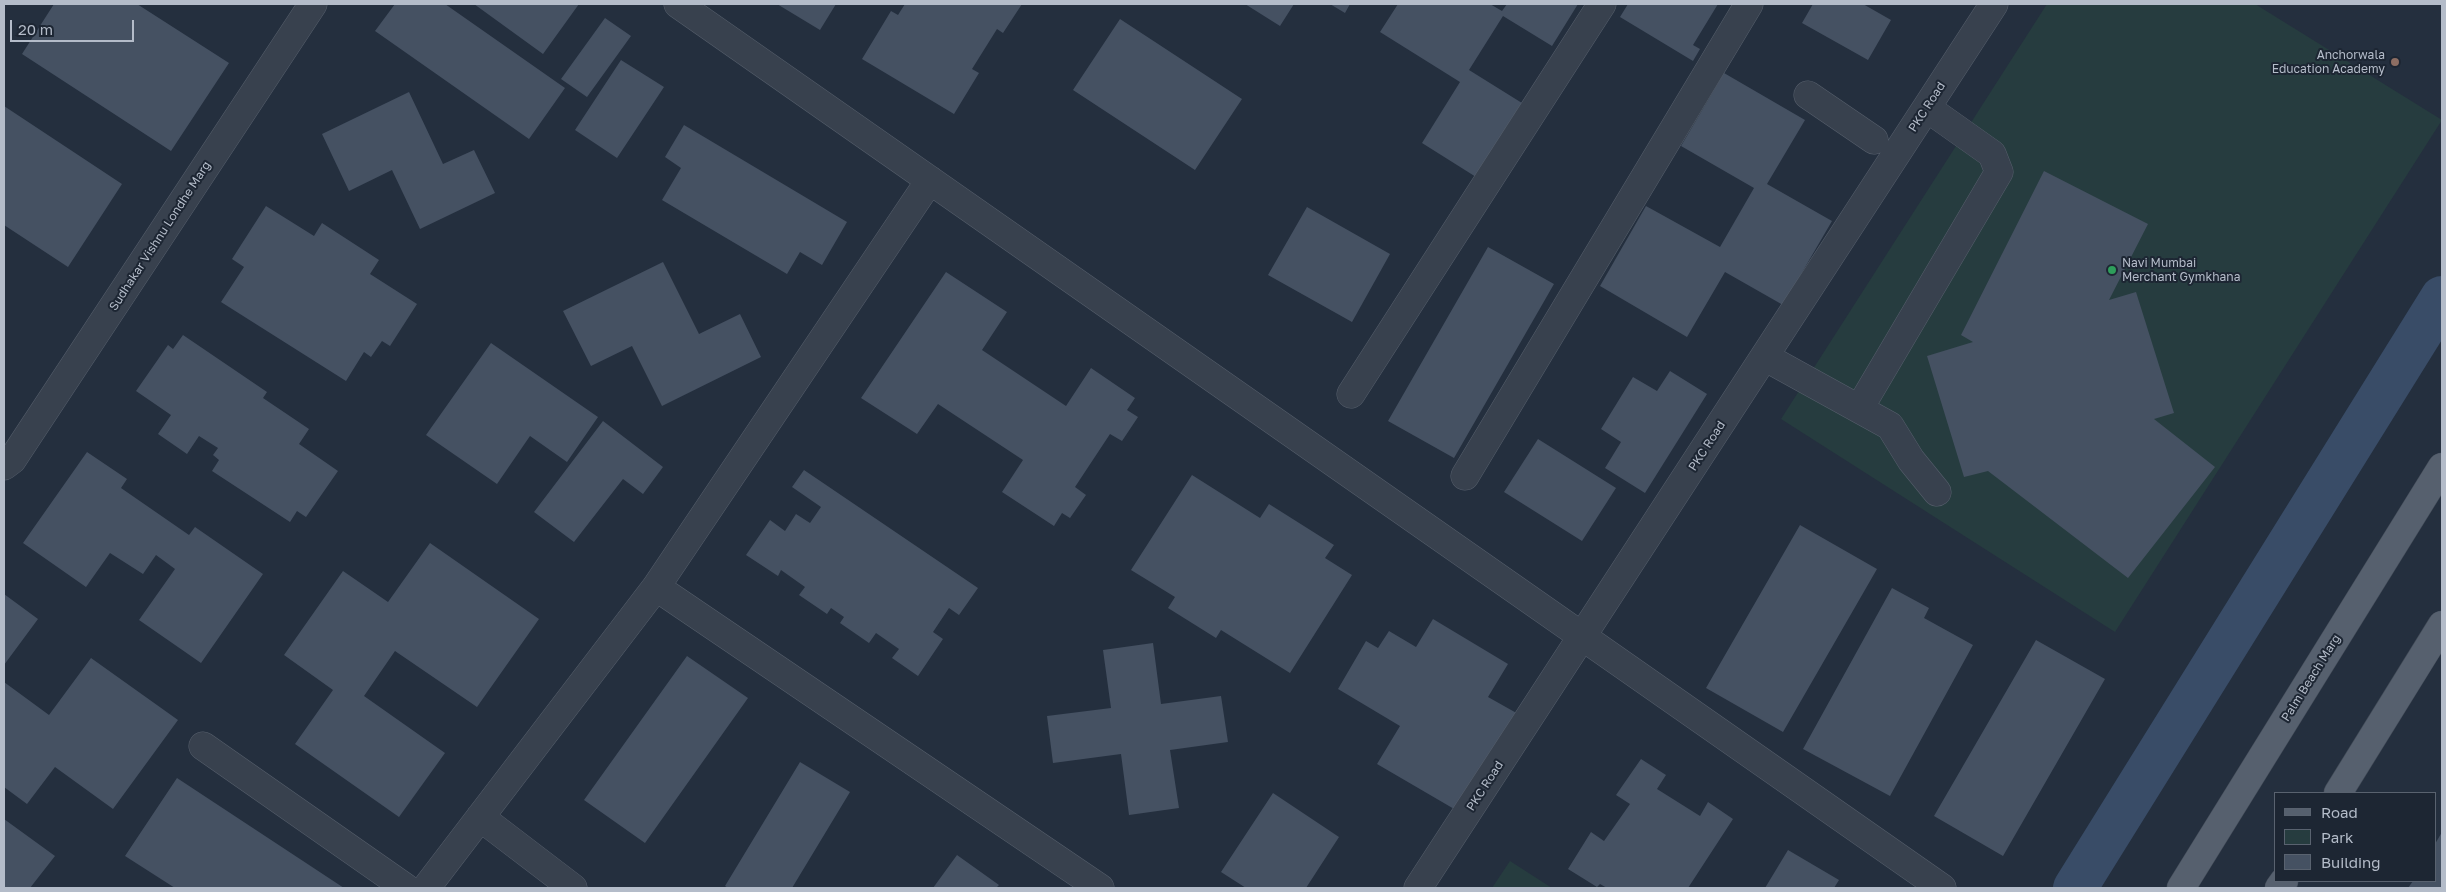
<!DOCTYPE html>
<style>
body{margin:0}
#map{position:relative;width:2446px;height:892px;overflow:hidden;background:#242f3e;font-family:"Golos Text",sans-serif}
canvas{display:block}
.frame{position:absolute;inset:0;border:5px solid #b4bcc9;pointer-events:none}
.legend{position:absolute;left:2274px;top:792px;width:162px;height:90px;box-sizing:border-box;background:#1d2633;border:1px solid #59626f;margin:0;padding:6px 9px;list-style:none;font-size:15px;color:#b4bcc9}
.legend li{display:flex;align-items:center;gap:10px;height:25px}
.legend b{width:25px;border:1px solid #59626f}
.scale{position:absolute;left:10px;top:20px;width:124px;height:22px;box-sizing:border-box;border:2px solid #b4bcc9;border-top:0;padding-left:6px;font-size:15px;line-height:18px;white-space:nowrap;color:#b4bcc9;-webkit-text-stroke:4px #1d2633;paint-order:stroke}
</style>
<div id="map">
<canvas width="2446" height="892"></canvas>
<div class="frame"></div>
<ul class="legend">
<li><b style="height:6px;background:#56606e"></b>Road</li>
<li><b style="height:14px;background:#263c3f"></b>Park</li>
<li><b style="height:14px;background:#455162"></b>Building</li>
</ul>
<div class="scale">20 m</div>
</div>
<script>
const c = document.querySelector('canvas').getContext('2d');
c.lineJoin = 'round';
function paint(path, color) { c.fillStyle = color; c.fill(path, 'evenodd'); }
function strokePath(path, color, width, dash) { c.strokeStyle = color; c.lineWidth = width; c.lineCap = dash ? 'butt' : 'round'; c.setLineDash(dash || []); c.stroke(path); }
function drawText(font, color, halo, rows, align = 'center') {
  c.font = font + ' "Golos Text",sans-serif'; c.lineWidth = 4; c.setLineDash([]); c.textBaseline = 'middle'; c.strokeStyle = halo; c.fillStyle = color; for (const [text, x, y, turn = 0] of rows) {
    c.save(); c.translate(x, y); c.rotate((+turn || 0) * Math.PI / 180); c.textAlign = isNaN(turn) ? turn : align; if (halo) c.strokeText(text, 0, 0); c.fillText(text, 0, 0); c.restore();
  }
}
paint(new Path2D(`
 M2047,4h208l187,116 -327,512 -334,-213z
 M1510,861l42,27h-60z`), '#263c3f');
strokePath(new Path2D(`
 M2075,888l367,-590`), '#394c67', 44);
paint(new Path2D(`
 M54,4h83l92,59 -58,88 -149,-97z
 M395,4h50l120,84 -36,51 -154,-108z
 M474,4h105l-36,50z
 M777,4h59l-16,26z
 M905,4h117l-19,29 -6,-4 -25,40 7,4 -25,41 -92,-55 29,-48 7,4z
 M1245,4h49l-14,22z
 M1330,4h20l-5,9z
 M1398,4h92l12,7 5,-7h71l-26,42 -49,-30 -34,54 61,38 -46,74 -62,-39 38,-61 -80,-50z
 M1628,4h90l-25,41 7,4 -7,12 -73,-44z
 M1813,4h50l28,16 -23,40 -66,-37z
 M605,18l26,18 -44,61 -26,-18z
 M1120,19l122,80 -47,71 -122,-80z
 M621,60l43,27 -47,71 -42,-28z
 M1724,73l81,47 -38,64 65,37 -49,84 -58,-33 -38,65 -87,-51 46,-80 74,41 34,-59 -73,-42z
 M409,92l34,72 31,-14 21,43 -75,36 -28,-59 -43,21 -27,-57z
 M4,106l118,78 -54,83 -64,-42z
 M684,125l163,97 -25,43 -22,-13 -13,22 -125,-74 19,-32 -16,-11z
 M2044,171l104,53 -39,76 27,-8 38,121 -20,6 61,48 -87,111 -140,-107 -24,6 -37,-121 46,-14 -12,-7z
 M266,206l48,30 8,-13 57,37 -9,14 47,30 -27,42 -8,-5 -11,16 -7,-5 -18,29 -125,-79 23,-35 -12,-8z
 M1307,207l83,47 -38,68 -84,-47z
 M1488,247l66,37 -100,174 -66,-37z
 M663,262l36,72 41,-20 21,43 -99,49 -30,-60 -41,20 -28,-55z
 M946,272l61,40 -25,38 84,56 25,-38 44,30 -8,12 11,7 -16,24 -12,-7 -35,53 11,8 -16,23 -8,-5 -8,13 -52,-34 21,-32 -85,-56 -21,30 -56,-36z
 M183,335l84,57 -4,6 46,31 -10,15 39,27 -32,46 -9,-6 -7,11 -78,-51 7,-11 -6,-5 5,-7 -19,-12 -12,18 -29,-20 13,-19 -35,-24 32,-46 5,4z
 M491,343l107,74 -31,45 -37,-26 -33,48 -71,-49z
 M1670,371l37,23 -62,99 -40,-25 16,-26 -20,-13 32,-52 24,14z
 M603,421l60,46 -20,27 -20,-15 -49,63 -40,-30z
 M1538,439l78,49 -34,53 -78,-49z
 M87,452l40,27 -6,9 68,47 6,-8 68,47 -62,89 -62,-43 36,-51 -19,-14 -13,19 -33,-21 -24,34 -63,-44z
 M804,470l174,118 -19,27 -10,-7 -16,24 10,7 -25,37 -26,-18 7,-9 -23,-16 -7,10 -29,-20 4,-6 -13,-9 -4,6 -28,-19 6,-8 -24,-17 -3,6 -32,-21 24,-35 15,11 11,-17 14,9 11,-16 -29,-20z
 M1192,475l68,43 9,-14 65,41 -9,13 27,17 -62,98 -69,-43 -5,8 -48,-30 7,-11 -44,-27z
 M1800,525l77,44 -94,163 -77,-44z
 M430,543l109,76 -62,88 -82,-56 -31,45 81,57 -46,64 -104,-73 38,-54 -49,-35 59,-84 45,31z
 M1892,588l37,20 -5,10 49,27 -83,151 -87,-47z
 M4,594l34,25 -34,46z
 M1433,619l75,45 -20,33 32,18 -59,98 -84,-49 23,-38 -62,-37 28,-48 12,7 11,-17 27,16z
 M2036,640l69,39 -102,177 -69,-40z
 M1153,643l8,61 60,-8 7,46 -58,8 9,58 -50,7 -8,-61 -68,9 -6,-47 64,-8 -8,-58z
 M687,656l61,42 -103,145 -61,-43z
 M91,658l87,62 -65,89 -58,-42 -28,37 -23,-17v-105l45,33z
 M1641,759l25,16 -9,14 43,27 8,-14 25,17 -45,69h-81l-7,-4 -3,3 -29,-18 23,-37 13,9 26,-37 -14,-9z
 M800,762l50,30 -58,96h-64l-3,-2z
 M177,778l167,110h-169l-50,-32z
 M1273,793l66,44 -33,51h-60l-25,-16z
 M4,819l51,37 -25,32h-26z
 M2442,832v56h-34l5,-7h22v-37z
 M1788,850l51,30 -5,8h-69z
 M957,855l42,30 -3,3h-63z`), '#455162');
const minor = new Path2D(`
 M678,4l1264,884
 M1808,95l66,45
 M1765,357l125,69 21,34 26,32
 M1351,394l251,-390
 M1859,409l140,-237 -7,-18 -65,-46
 M4,466l8,-6 301,-456
 M1465,476l284,-472
 M656,587l444,301
 M203,746l203,142
 M480,817l93,71
 M426,888l230,-301 274,-407
 M1418,888l576,-884`);
const major = new Path2D(`
 M2338,793l104,-168
 M2181,888l261,-421
 M2279,888l5,-7`);
strokePath(minor, '#565f6c', 29);
strokePath(major, '#414a57', 29);
strokePath(minor, '#38414e', 28);
strokePath(major, '#56606e', 28);
for (const [x, y, r, color] of [
 [2395,62,5,"#8d6e63"],
 [2112,270,5,"#2e9e5b"]
]) { const dot = new Path2D(); dot.arc(x, y, r, 0, 2 * Math.PI); c.fillStyle = color; c.fill(dot); strokePath(dot, '#1d2633', 2); }
drawText('12px', '#b4bcc9', '#1d2633', [
 ["Anchorwala",2385,55],
 ["Education Academy",2385,69],
 ["Navi Mumbai",2122,263,"left"],
 ["Merchant Gymkhana",2122,277,"left"]
], 'right');
drawText('12px', '#b4bcc9', '#1d2633', [
 ["PKC Road",1927,107,-57],
 ["Sudhakar Vishnu Londhe Marg",160,236,-57],
 ["PKC Road",1707,446,-57],
 ["Palm Beach Marg",2311,678,-58],
 ["PKC Road",1485,786,-57]
]);
</script>
